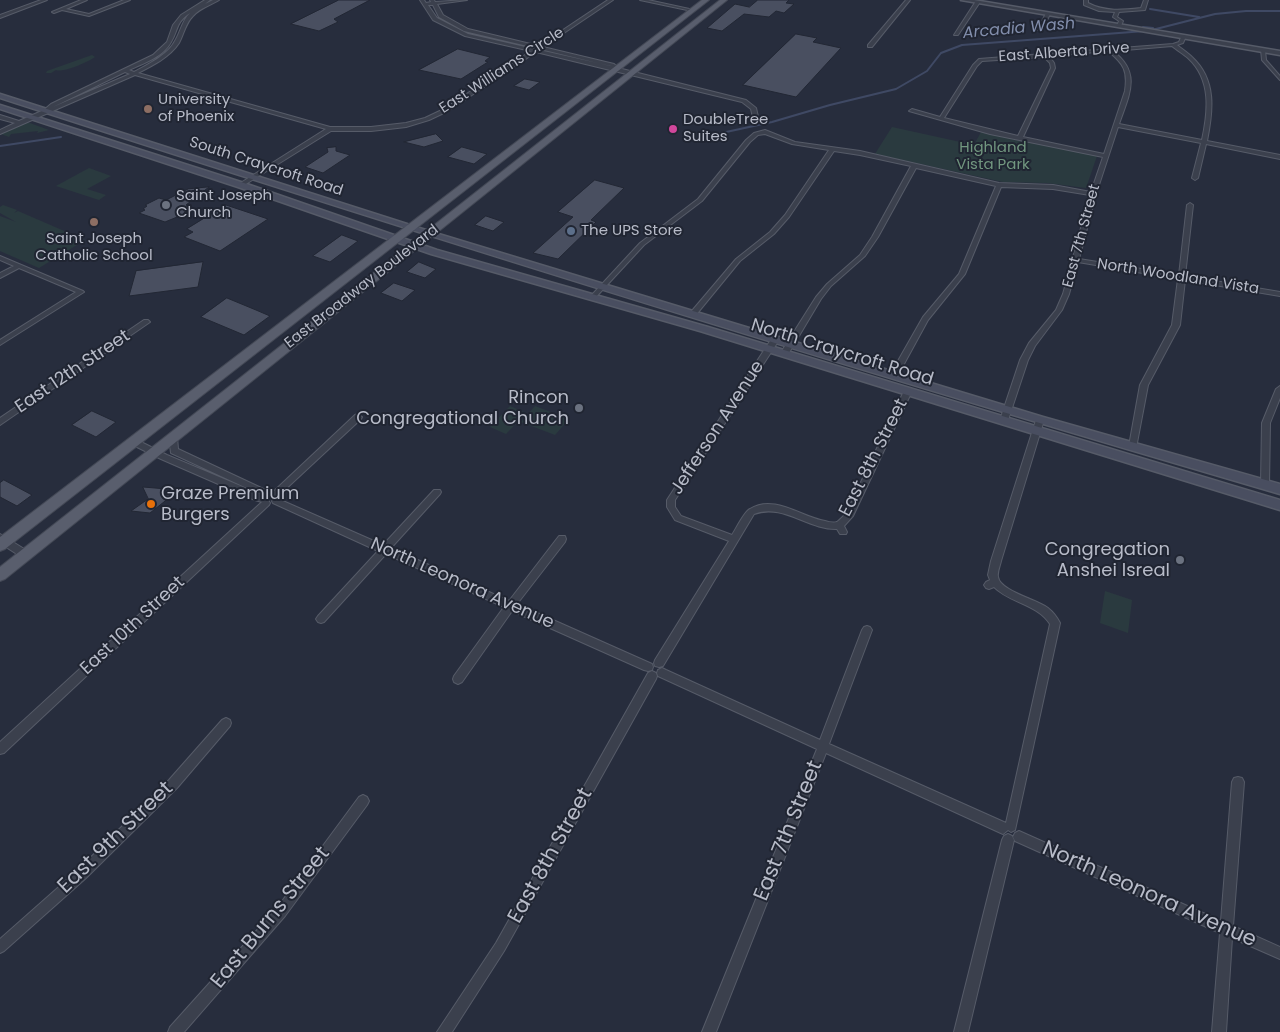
<!DOCTYPE html>
<style>
body{margin:0}
canvas{display:block;background:#272d3d}
</style>
<canvas width="1280" height="1032"></canvas>
<script>
const c = document.querySelector('canvas').getContext('2d');
c.lineJoin = 'round';
function paint(path, color) { c.fillStyle = color; c.fill(path, 'evenodd'); }
function strokePath(path, color, width, dash) { c.strokeStyle = color; c.lineWidth = width; c.lineCap = dash ? 'butt' : 'round'; c.setLineDash(dash || []); c.stroke(path); }
function drawText(font, color, halo, rows, align = 'center') {
  c.font = font + ' Poppins,sans-serif'; c.lineWidth = 4; c.setLineDash([]); c.textBaseline = 'middle'; c.strokeStyle = halo; c.fillStyle = color; for (const [text, x, y, turn = 0] of rows) {
    c.save(); c.translate(x, y); c.rotate((+turn || 0) * Math.PI / 180); c.textAlign = isNaN(turn) ? turn : align; if (halo) c.strokeText(text, 0, 0); c.fillText(text, 0, 0); c.restore();
  }
}
paint(new Path2D(`
 M92,55l3,2c-7,5 -32,16 -39,13l-5,3h-5l1,-2z
 M27,122l22,8 -12,3 1,-2 -27,3 -2,3 -8,-3z
 M892,127l82,18 7,-13 116,24 -11,32 -39,-5 -44,-1 -128,-28z
 M89,168l22,8 -24,13 19,6 -7,5 -43,-14z
 M3,205l14,5 -3,3 4,-2 67,29 -46,28 -39,-17v-35l16,6 -16,-9v-6z
 M510,406l16,7 -20,21 -16,-7z
 M535,406l34,13 -14,16 -34,-13z
 M1105,591l27,9 -4,33 -28,-10z`), '#2a3a3f');
strokePath(new Path2D(`
 M1150,9l49,8
 M1143,27l10,1
 M1152,30l63,-16 31,-3h34
 M717,134l55,-12 58,-17 66,-16 31,-18 14,-18 21,-8 183,-14
 M0,146l61,-9`), '#3f4964', 2);
const building = new Path2D(`
 M339,0h31l-36,19 4,3 -19,9 -28,-7z
 M758,0h31l-3,3 8,1 -10,9 -8,-2 -7,6 -25,-3 -22,17 -15,-3 28,-24 14,3z
 M796,34l21,4 -4,4 28,6 -45,49 -53,-12z
 M458,49l32,8 -5,4 3,1 -27,17 -42,-9z
 M525,79l15,3 -11,8 -15,-4z
 M436,134l7,7 -19,6 -20,-5z
 M336,147v4l14,4 -27,18 -18,-6 23,-15 -1,-4z
 M462,147l25,7 -13,10 -26,-7z
 M595,180l29,8 -33,32 5,2 -38,37 -25,-6 40,-36 -15,-5z
 M209,187l-23,18 5,2 -9,8 -17,7 -26,-9 6,-3 -2,-1 4,-3 -2,-1 14,-7 7,2 22,-11z
 M226,205l42,14 -48,32 -36,-14 9,-5 -6,-3z
 M486,216l18,6 -11,9 -18,-6z
 M342,235l16,6 -28,21 -17,-6z
 M203,262l-5,25 -69,9 7,-25z
 M419,262l17,7 -11,9 -18,-6z
 M394,283l21,7 -13,11 -21,-8z
 M227,298l29,12 14,6 -26,19 -43,-18z
 M92,411l24,11 -20,15 -24,-12z
 M4,480l28,15 -15,11 -17,-9v-14z
 M143,487l36,3 -29,23 -19,-2 17,-12z`);
paint(building, '#494f60');
strokePath(building, '#222734', 1);
const minor = new Path2D(`
 M41,0h6l-47,18v-3z
 M81,0h6l-21,9 23,5 35,-14h6l-41,16 -27,-6 -8,3 -2,-1z
 M205,0h5l-5,4 8,-4h6c-8,5 -19,8 -26,16 -8,8 -9,18 -14,27 -9,14 -27,23 -41,30l192,54h41l35,-4 19,-5 19,-9 87,-58 -66,-15 -32,-16 -13,-20h4l2,3 5,-1 -1,-2h4l1,2 32,-2 -30,4 6,11 25,14 71,17 69,-46h5l-70,47 71,17 4,4 128,32 10,8 3,13 -5,1 -3,-13 -9,-7 -206,-50 -88,59 -19,9 -23,7 -35,4h-40l-90,56 -3,-2 1,-1 87,-55 -191,-54 -135,59v-4l15,-7 -15,-4v-4l19,6 25,-11 7,-6 102,-49 14,-13 6,-17 8,-10zM428,5h5l6,12 25,14 72,17 -2,1 -66,-15 -31,-16zM190,13c-8,8 -9,18 -15,28 -7,14 -28,24 -41,31l-5,-2c15,-7 34,-13 42,-28 8,-13 4,-19 19,-29zM540,49l70,17h1l-72,-16zM125,72l5,2 -77,33 2,-1z
 M640,0h8l46,10 -2,1z
 M906,0h4l-38,47h-4v-2z
 M1084,0h4v3c17,9 35,7 53,5l3,-8h4l-3,10 -26,2 -2,5 6,4 -2,5 -2,1 -2,-1 2,-5 -6,-4 2,-5 -16,-1 -15,-6z
 M976,1l4,1 -22,33h-4z
 M1046,13l4,1 -8,16h-4z
 M1182,35l4,1 -3,7 -6,2c5,4 11,8 15,12 25,23 21,54 15,84l73,14v4l-74,-15 -8,34 -3,2 -3,-2 9,-35 -83,-16 -22,67 -17,65 100,16 8,-70 3,-2 3,2 -8,71 95,16v4l-95,-16 -5,45 -32,60 -12,63 -3,1 -4,-3 11,-61 32,-60 6,-46 -100,-17 -9,32 -7,16 -27,36 -7,14 -20,60 -4,3 -4,-3 20,-60 9,-17 27,-33 7,-16 27,-99 -37,-6 -52,-2 -36,87 -37,46 -30,55 -4,3 -4,-3 33,-58 36,-43 37,-88 -80,-18 -38,69 -13,19 -34,30 -10,13 -34,57h-3l-4,-2 36,-57 11,-13 33,-29 12,-18 39,-71 -51,-11 -26,-4 -45,66 -15,17 -34,27 -45,55h-4v-4l45,-53 34,-27 15,-17 44,-65 -37,-6 -27,-10 -7,1 -8,7 -48,59 -58,44 -49,53h-4l-1,-1 50,-54 58,-44 48,-59 8,-7 11,-3 30,12 65,9 139,32 54,2 38,7 12,-35 -113,-23 -81,-23 3,-2 28,8 33,-52 6,-6 194,-15 6,-2zM1172,46c5,4 11,8 16,12 24,22 20,54 14,82l-83,-16c10,-29 23,-51 -6,-73zM1108,51c16,13 20,20 17,40l-21,63 -81,-17 32,-69 -1,-5 -5,-7zM1044,57l6,6 1,5 -33,68 -74,-18 33,-52 5,-5z
 M1261,49l4,1 1,10 14,16v4l-18,-20z
 M0,256l83,35 1,1 -84,53v-5l76,-48 -57,-24 -19,10v-5l14,-7 -14,-6z
 M144,320h4l2,2 -150,103v-7z
 M772,338h6l1,2 -104,160v7l6,9 51,19c4,-6 12,-23 18,-26 24,-15 51,8 75,12 3,1 9,2 12,1 3,-2 6,-6 9,-8l58,-123 4,-3 4,3 -59,125 -9,10 3,6 -1,2h-6l-3,-5c-29,1 -54,-26 -83,-15l-91,152 -4,1 -4,-1 -1,-3 1,-3 74,-119 -54,-21 -8,-13v-7z
 M1280,386v12l-10,25 -1,61 -4,3 -4,-3 1,-61 14,-34z
 M358,414l4,3 -1,2 -85,79 107,47 51,-55h6l1,2 -1,2 -49,54 118,53 50,-65h6l1,3 -1,3 -48,62 135,60 1,3 -1,3 -4,1 -4,-1 -132,-59 -50,71 -4,2 -4,-2 -1,-3 1,-3 50,-69 -118,-53 -62,68 -3,1 -3,-1 -2,-3 2,-3 60,-65 -105,-48 -1,-2 3,-3h-7v2l2,3 -1,2 -265,248 -4,1v-12l262,-240 -7,-2 -94,-41 -30,-15 -1,-2 1,-2h6l30,15 95,40 -91,-42 -2,-16 1,-2 3,-1 4,3 1,12 94,44 83,-78z
 M1040,417l4,3 -43,141c-1,5 -4,11 -3,16 2,14 38,22 50,31 5,4 9,9 12,15l-45,207 -4,2 -3,-2 -5,4 -177,-81 -110,279h-14l115,-283 -159,-73 -1,-3 1,-3 4,-2 4,2 154,70 42,-110 2,-3 3,-1 3,1 2,3 -43,114 177,79 44,-199c-13,-20 -40,-21 -56,-37l-5,2 -3,-1 -2,-3 2,-3 4,-2 -2,-5 3,-14 45,-141z
 M0,534l29,18 2,3 -2,3h-6l-23,-15z
 M652,671l4,2 1,3 -1,3 -152,272 -52,81h-15l59,-89 152,-270z
 M226,718l4,2 1,3 -1,3 -53,62 -91,90 -82,73 -4,2v-14l78,-69 91,-90 53,-60z
 M1238,777l4,1 2,4 -11,144 47,21v12l-48,-21 -6,94h-14l8,-99 -205,-92 -2,-4 2,-4 4,-2 202,90 11,-139 2,-4z
 M363,795l4,2 2,4 -2,4 -82,111 -101,116h-16l2,-5 107,-119 82,-111z
 M1008,834l4,2 2,4 -46,192h-14l48,-192 2,-4z`);
const tertiary = new Path2D(`
 M961,0h13l306,51v4z`);
const secondary = new Path2D(`
 M0,94l432,138 611,185 237,67v10c-429,-125 -855,-258 -1280,-396z
 M0,105l244,78 193,67 271,77 572,173v10l-580,-179 -269,-77 -193,-67 -238,-78z`);
const primary = new Path2D(`
 M702,0h7l-704,549 -5,2v-14z
 M720,0h7l-722,579 -5,2v-14z`);
strokePath(minor, '#565b68', 2);
strokePath(tertiary, '#565b68', 3);
strokePath(secondary, '#565b68', 3);
strokePath(primary, '#444956', 2);
paint(minor, '#3b404d');
paint(tertiary, '#3b404d');
paint(secondary, '#494e60');
paint(primary, '#595e6d');
for (const [x, y, r, color] of [
 [148,109,5,"#8d6e63"],
 [673,129,5,"#d1479c"],
 [166,205,5,"#6b7280"],
 [94,222,5,"#8d6e63"],
 [571,231,5,"#5c6f8a"],
 [579,408,5,"#6b7280"],
 [151,504,5,"#e8710a"],
 [1180,560,5,"#6b7280"]
]) { const dot = new Path2D(); dot.arc(x, y, r, 0, 2 * Math.PI); c.fillStyle = color; c.fill(dot); strokePath(dot, '#202532', 2); }
drawText('15px', '#b7bbc8', '#202532', [
 ["East Alberta Drive",1064,53,-4],
 ["East Williams Circle",502,71,-33],
 ["South Craycroft Road",266,167,18],
 ["East 7th Street",1082,236,-75],
 ["North Woodland Vista",1178,277,9],
 ["East Broadway Boulevard",362,287,-38]
]);
drawText('15px', '#b7bbc8', '#202532', [
 ["University",158,100],
 ["of Phoenix",158,117],
 ["DoubleTree",683,120],
 ["Suites",683,137],
 ["Saint Joseph",176,196],
 ["Church",176,213],
 ["The UPS Store",581,231],
 ["Saint Joseph",94,239,"center"],
 ["Catholic School",94,256,"center"]
], 'left');
drawText('15px', '#71967f', '#202532', [
 ["Highland",993,148],
 ["Vista Park",993,165]
]);
drawText('italic 16px', '#828eac', '#202532', [
 ["Arcadia Wash",1019,29,-5]
]);
drawText('18px', '#b7bbc8', '#202532', [
 ["North Craycroft Road",842,353,17],
 ["East 12th Street",73,372,-34],
 ["Jefferson Avenue",718,428,-57],
 ["East 8th Street",874,458,-63],
 ["North Leonora Avenue",462,584,24],
 ["East 10th Street",133,626,-43]
]);
drawText('18px', '#b7bbc8', '#202532', [
 ["Rincon",569,398],
 ["Congregational Church",569,419],
 ["Graze Premium",161,494,"left"],
 ["Burgers",161,515,"left"],
 ["Congregation",1170,550],
 ["Anshei Isreal",1170,571]
], 'right');
drawText('21px', '#b7bbc8', '#202532', [
 ["East 7th Street",789,831,-68],
 ["East 9th Street",116,838,-44],
 ["East 8th Street",551,856,-61],
 ["North Leonora Avenue",1149,895,24],
 ["East Burns Street",271,918,-51]
]);
</script>
